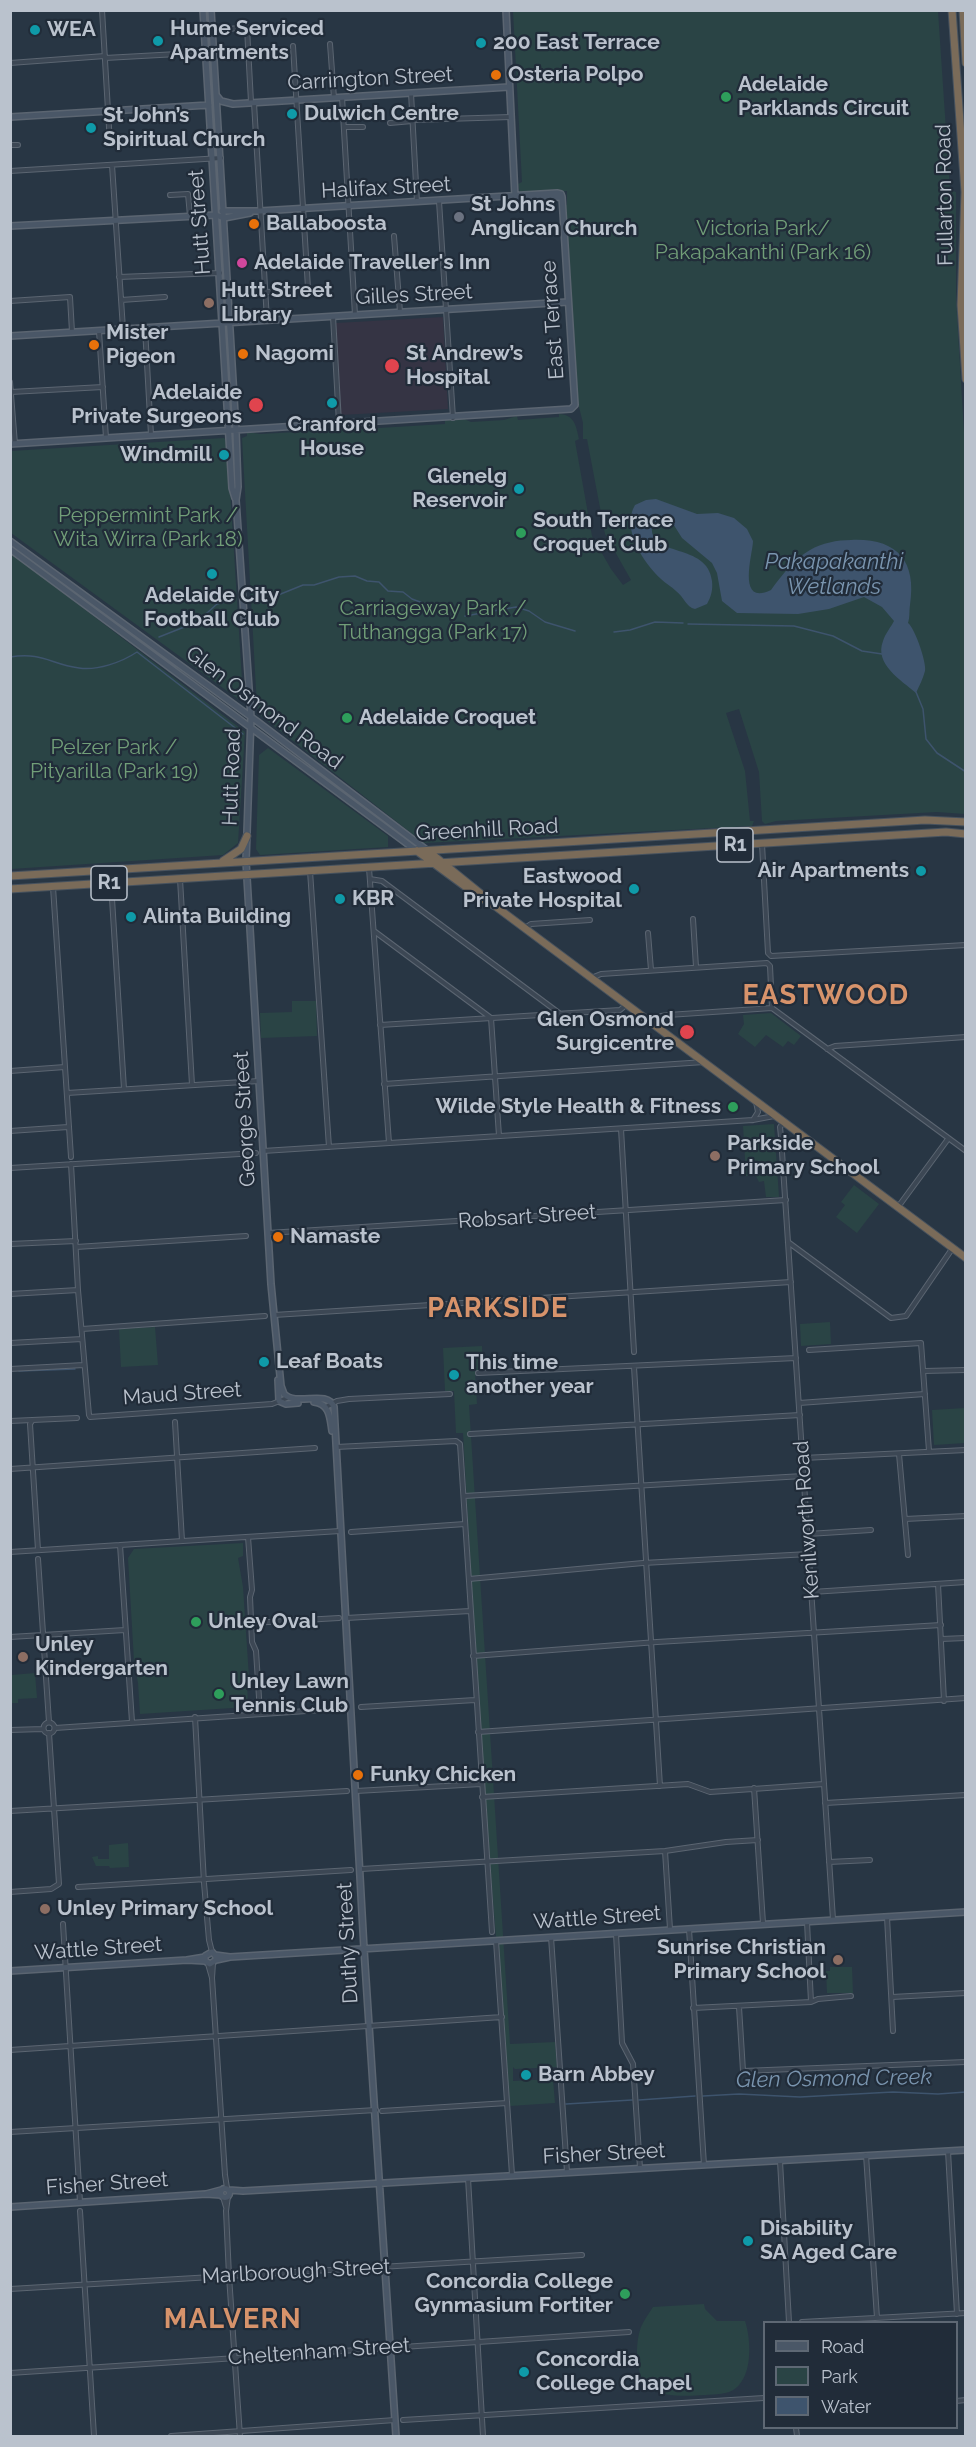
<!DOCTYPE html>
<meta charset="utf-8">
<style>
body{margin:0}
#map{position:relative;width:976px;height:2447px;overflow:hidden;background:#283644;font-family:Raleway,sans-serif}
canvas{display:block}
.frame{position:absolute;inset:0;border:12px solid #bac2cd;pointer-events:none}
.legend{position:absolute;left:763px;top:2321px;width:195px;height:108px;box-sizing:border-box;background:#212c39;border:2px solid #5e6874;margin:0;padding:8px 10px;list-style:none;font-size:18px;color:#bac2cd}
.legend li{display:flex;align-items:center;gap:12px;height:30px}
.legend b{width:30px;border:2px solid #5e6874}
</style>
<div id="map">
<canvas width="976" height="2447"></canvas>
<div class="frame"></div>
<ul class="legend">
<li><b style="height:8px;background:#4a5767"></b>Road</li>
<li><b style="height:16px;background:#2a4445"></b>Park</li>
<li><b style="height:16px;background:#3e546d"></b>Water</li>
</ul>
</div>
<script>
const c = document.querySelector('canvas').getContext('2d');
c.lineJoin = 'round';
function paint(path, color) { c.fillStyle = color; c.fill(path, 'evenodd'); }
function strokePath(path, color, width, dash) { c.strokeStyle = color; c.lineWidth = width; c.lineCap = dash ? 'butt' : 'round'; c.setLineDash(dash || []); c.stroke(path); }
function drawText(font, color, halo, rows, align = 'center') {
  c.font = font + ' Raleway,sans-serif'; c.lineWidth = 4.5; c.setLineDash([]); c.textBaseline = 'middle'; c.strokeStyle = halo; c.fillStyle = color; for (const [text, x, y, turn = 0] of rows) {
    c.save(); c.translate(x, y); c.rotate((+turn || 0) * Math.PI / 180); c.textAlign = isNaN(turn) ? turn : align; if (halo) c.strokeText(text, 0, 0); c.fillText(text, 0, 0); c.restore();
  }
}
paint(new Path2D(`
 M443,317l5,92 -107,6 -5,-92z`), '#353444');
paint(new Path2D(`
 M513,11h425l12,179 6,2v107l9,150v365l-28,-2 -161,9 -11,3 -3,-3 -3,-49 -20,-63 -13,4 19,58 5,50h4l-2,5 -328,17 -163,-127 -4,-9 -15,-269 5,-2v-4l13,2 74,-4v-3l11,-1 1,4 99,-6v-4l19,-1 7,3 33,-2 13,-4 1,4 41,-3v-3c16,1 17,12 20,25l-4,2 17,95 19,33 12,16 8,-5 -26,-46 -18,-95h-4v-16l-5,-20 -13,-198h2v-14l-47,2 -2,-9 4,-2z
 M224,438l3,3 16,255 -5,3 -227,-166v-82z
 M11,553l234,179 -7,111 -15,12 -212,14z
 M268,748l120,88v11l-128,8 -4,-6 3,-94z
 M292,1001h24l1,35 -56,2 -1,-25 32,-1z
 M771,1013l30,23 -7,9 -6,-4 -5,6 -17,-12 -11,12 -17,-13 6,-10 -1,-9z
 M774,1124l5,73h-13l-2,-16 -5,1 -3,-6h-10l-3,-50z
 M854,1185l25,19 -22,29 -21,-16 9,-12 -4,-3z
 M830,1322l1,22 -30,2 -1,-22z
 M155,1327l3,38 -37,2 -2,-38z
 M482,1346l1,25h-8l2,33 -8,1 41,639 45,-2 2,25 -42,2 -2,-2v14l40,-2 2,24 -45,3 -27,-327 -20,-346h-7l-2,-42h-9l-2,-43z
 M965,1408v35l-31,2 -2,-35z
 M243,1543v13l-5,2 5,29 6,90 -2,1 1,29 -108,7 -2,-31 -4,-22 -6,-103 6,-9z
 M35,1673l2,25 -19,1v4h-7v-28z
 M128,1843l1,24 -19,1 -1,-2h-13l-4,-9 6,-1v3h11v-14z
 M830,1967h22l1,26h-26l-1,-22h4z
 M704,2304l1,5 12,12h28c6,18 8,53 -9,67 -8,7 -21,6 -31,7 -16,1 -41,3 -55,-7 -16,-11 -15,-45 -9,-61 3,-7 8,-14 12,-20z`), '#2a4445');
paint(new Path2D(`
 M656,499l41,15 21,-1 16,5 13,11 6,12c0,12 -17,66 18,49 11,-15 23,-31 39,-40 12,-7 27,-10 41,-10 45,-2 66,20 59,65 -1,7 0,12 -2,18 7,5 19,41 17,48 -2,8 -6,15 -9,22 -15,-13 -42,-29 -33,-52 2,-7 8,-14 11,-20l-12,-14 -18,-10 -35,12 -31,5 -61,-1 -15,-12 -5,-28 -5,-10 -30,-25 -12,-19 -10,-2 -8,9c-4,32 56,16 60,55 1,9 -1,16 -5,23l-12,5c-9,-2 -11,-12 -19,-18 -5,-5 -10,-7 -15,-12 -18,-17 -40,-50 -26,-74l11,-5z`), '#3e546d');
strokePath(new Path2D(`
 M261,602l42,-17h11l25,-8 16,-1 12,5 12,1 9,9 15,1 9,7 35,13
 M465,616l51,-9 13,4 16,11 30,9
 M688,624l106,2 39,10 29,15 20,3
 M614,632l16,-2 25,-8 28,1
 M159,637l38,-15 20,-18 12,-3
 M10,657c33,-5 40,7 69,11 18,3 43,-6 58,-16l106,82
 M916,692l7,17 3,30 11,14 29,19
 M19,1371l56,-2
 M10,1372h1
 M703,2096l36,-2 61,3 93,-5 45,2 28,-2
 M639,2100l56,-4
 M566,2104l66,-4`), '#3e546d', 1.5);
const street = new Path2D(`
 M102,10l8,134
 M247,28l4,74
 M212,30l57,-4
 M330,44l4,54
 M105,58l109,-6
 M10,63l95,-7
 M411,93l6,109
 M342,97l13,218
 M254,103l13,217
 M412,120l99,-3
 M390,123l22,-2
 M344,127h19
 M10,145h8
 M112,165l11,164
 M10,171l211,-13
 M170,195l18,-1 2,22
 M439,201l14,217
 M394,236l6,76
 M119,277l101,-4
 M266,292l40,-2 2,-2 -15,-242
 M121,300l44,-3
 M10,301l60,-4 2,35
 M333,316l6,107
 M145,328l6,107
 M99,331l7,107
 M10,382l5,62
 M11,392l92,-5
 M762,844l6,109 3,3 195,-11
 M369,868l20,275
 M310,871l19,276
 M180,879l12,206
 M370,879l12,2 177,132
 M111,883l13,206
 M53,887l18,270
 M693,919l3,48
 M525,928l6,-4 59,-4
 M374,931l117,87 8,118
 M648,933l3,37
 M591,978l10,-4 166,-11 3,3 2,42
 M652,1023l9,-7 7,-1 104,-7 194,143
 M380,1025l240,-15 6,-5
 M827,1049l8,-3 131,-9
 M10,1071l55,-4
 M384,1084l320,-22
 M67,1093l192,-12
 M753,1120l5,-8 -2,-10
 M783,1123l-3,4 1,10 52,782
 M621,1129l13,223
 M10,1131l58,-4
 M263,1151l490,-31 21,-4
 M71,1164l7,126 11,125 1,2 182,-13 15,-6
 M10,1168l246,-15
 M898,1207l50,-68
 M268,1233l518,-33
 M788,1242l103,76 15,-2 46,-67
 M10,1244l66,-3
 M76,1247l170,-11
 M10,1294l68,-4
 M274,1315l517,-33
 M82,1329l183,-13
 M10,1343l72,-4
 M809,1350l112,-7 8,108
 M634,1367l26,419
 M10,1369l74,-4
 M924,1371l42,-1
 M478,1373l318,-15
 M799,1403l126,-9
 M326,1407l11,-6 12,-2 101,-5
 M10,1421l67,-3
 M32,1421l-2,3 8,126
 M175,1422l7,119
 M470,1434l330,-19
 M336,1447l120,-6 4,3 32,488
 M899,1454l9,101
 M803,1458l163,-8
 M10,1469l305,-21
 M464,1496l339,-20
 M905,1519l61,-3
 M351,1532l114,-8
 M808,1534l63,-4
 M248,1537l4,53 -2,7 2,45 4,9 4,62
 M120,1545l12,177
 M10,1552l330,-21
 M38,1559l11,163
 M469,1579l174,-16 166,-9
 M938,1584l6,117
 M812,1592l154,-10
 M346,1618l124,-7
 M251,1623l88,-5
 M10,1637l115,-7
 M941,1639l25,-1
 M473,1656l184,-14 284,-17
 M361,1707l114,-7
 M195,1717l9,166 5,57 3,12
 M43.5 1728a5.5 5.5 0 1 1 11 0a5.5 5.5 0 1 1-11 0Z
 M55,1728l296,-20
 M10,1730l33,-1
 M478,1732l488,-34
 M754,1788l9,135
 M356,1791l125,-7
 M482,1797l206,-13 22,8 114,-8
 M825,1803l141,-8
 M10,1811l337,-20
 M665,1851l5,78
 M829,1862l41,-2
 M361,1869l304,-18 61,-9 32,-2
 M78,1887l273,-17
 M10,1892l41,-3 8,-5 -10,-151
 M887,1917l6,114
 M807,1922l4,80
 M63,1924l17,278
 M689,1929l15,236
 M616,1934l6,109 11,21 7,104
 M551,1937l16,235
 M496,1941l16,234
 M208,1964l4,14 1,-15
 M212,1978l13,197 2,13
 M892,1997l74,-4
 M739,2007l4,64 223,-9
 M693,2008l118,-6 7,-3 33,-3
 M10,2050l492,-33
 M382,2111l125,-8
 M10,2132l366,-22
 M948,2151l9,163
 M866,2155l11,163
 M780,2161l9,161
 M468,2178l15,258
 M228,2196l-2,15 3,65 11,160
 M223,2197l3,10
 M80,2211l14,225
 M10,2289l572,-34
 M802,2322l164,-9
 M10,2373l619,-41
 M956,2401l10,-1
 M403,2420l361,-22
 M796,2428l1,8
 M171,2436l224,-16`);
const secondary = new Path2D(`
 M203,10l29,478 3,10
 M211,10l25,421 2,56 -2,13 15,217 -5,144 25,423 10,102 3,8c13,13 43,-5 50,13l30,542 32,487
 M506,10l9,187
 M217,96l4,5 12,3 276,-17
 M10,117l199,-12
 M516,197l8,2 38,-2
 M222,211h38l297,-18 4,1 1,3
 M10,226l206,-11 8,3 26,-5
 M10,336l558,-34
 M10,444l561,-35 4,-4 -13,-208
 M10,541l248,181 170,129
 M10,549l407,302
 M278,1380l1,21 7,3 12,-1
 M314,1402c16,2 16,16 18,29
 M215,1955l15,2 -14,3 -6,4 -5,-3v-5l7,-4 4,4v4
 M205,1957l-18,3 18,1
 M230,1957l736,-45
 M10,1971l177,-11
 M220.5 2193a4.5 4.5 0 1 1 9 0a4.5 4.5 0 1 1-9 0Z
 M221,2190l-15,4 15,1
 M229,2190l14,1 723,-41
 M10,2207l196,-13`);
const highway = new Path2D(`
 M952,10l13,182 -4,113 5,74
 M963,10l3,53
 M417,851l64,47 14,8 471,352
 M428,851l63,51
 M223,861l18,-12 6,-13
 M10,876l915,-56 41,2
 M10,889l936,-57 20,2`);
strokePath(street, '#5b6571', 6);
strokePath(secondary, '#5b6571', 8);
strokePath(highway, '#47525e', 9);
strokePath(street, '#3c4754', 4);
strokePath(secondary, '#4a5767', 5);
strokePath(highway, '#7a6b59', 7);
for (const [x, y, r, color] of [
 [35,30,6,"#0f9aa8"],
 [158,41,6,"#0f9aa8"],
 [481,43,6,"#0f9aa8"],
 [496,75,6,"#e8710a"],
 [726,97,6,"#2e9e5b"],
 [292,114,6,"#0f9aa8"],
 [91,128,6,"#0f9aa8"],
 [459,217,6,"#6b7280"],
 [254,224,6,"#e8710a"],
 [242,263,6,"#d1479c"],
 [209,303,6,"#8d6e63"],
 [94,345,6,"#e8710a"],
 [243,354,6,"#e8710a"],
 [392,366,8,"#e0444e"],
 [332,403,6,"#0f9aa8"],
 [256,405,8,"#e0444e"],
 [224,455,6,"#0f9aa8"],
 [519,489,6,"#0f9aa8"],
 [521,533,6,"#2e9e5b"],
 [212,574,6,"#0f9aa8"],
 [347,718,6,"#2e9e5b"],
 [921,871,6,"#0f9aa8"],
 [634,889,6,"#0f9aa8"],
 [340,899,6,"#0f9aa8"],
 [131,917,6,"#0f9aa8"],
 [687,1032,8,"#e0444e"],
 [733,1107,6,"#2e9e5b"],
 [715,1156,6,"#8d6e63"],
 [278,1237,6,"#e8710a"],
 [264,1362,6,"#0f9aa8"],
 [454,1375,6,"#0f9aa8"],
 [196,1622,6,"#2e9e5b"],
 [23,1657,6,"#8d6e63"],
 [219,1694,6,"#2e9e5b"],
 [358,1775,6,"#e8710a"],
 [45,1909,6,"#8d6e63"],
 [838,1960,6,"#8d6e63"],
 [526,2075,6,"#0f9aa8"],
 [748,2241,6,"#0f9aa8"],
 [625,2294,6,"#2e9e5b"],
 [524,2372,6,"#0f9aa8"]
]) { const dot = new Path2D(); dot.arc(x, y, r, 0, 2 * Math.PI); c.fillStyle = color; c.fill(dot); strokePath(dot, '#212c39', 2); }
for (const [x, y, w] of [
 [735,845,36],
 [109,883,36]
]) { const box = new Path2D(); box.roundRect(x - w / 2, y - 17, w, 34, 4.5); c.fillStyle = '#212c39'; c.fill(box); strokePath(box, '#bac2cd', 1.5); }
drawText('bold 20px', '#bac2cd', null, [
 ["R1",735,845],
 ["R1",109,883]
]);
drawText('bold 21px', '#bac2cd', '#212c39', [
 ["Hume Serviced",170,29],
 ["Apartments",170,53],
 ["WEA",47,30],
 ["200 East Terrace",493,43],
 ["Osteria Polpo",508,75],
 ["Adelaide",738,85],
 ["Parklands Circuit",738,109],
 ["Dulwich Centre",304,114],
 ["St John’s",103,116],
 ["Spiritual Church",103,140],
 ["St Johns",471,205],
 ["Anglican Church",471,229],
 ["Ballaboosta",266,224],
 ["Adelaide Traveller's Inn",254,263],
 ["Hutt Street",221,291],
 ["Library",221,315],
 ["Mister",106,333],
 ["Pigeon",106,357],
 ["Nagomi",255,354],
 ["St Andrew’s",406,354],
 ["Hospital",406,378],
 ["Adelaide",242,393,"right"],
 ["Private Surgeons",242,417,"right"],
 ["Cranford",332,425,"center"],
 ["House",332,449,"center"],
 ["Windmill",212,455,"right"],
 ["Glenelg",507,477,"right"],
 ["Reservoir",507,501,"right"],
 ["South Terrace",533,521],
 ["Croquet Club",533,545],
 ["Adelaide City",212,596,"center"],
 ["Football Club",212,620,"center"],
 ["Adelaide Croquet",359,718],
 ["Air Apartments",909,871,"right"],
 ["Eastwood",622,877,"right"],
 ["Private Hospital",622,901,"right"],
 ["KBR",352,899],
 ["Alinta Building",143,917],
 ["Glen Osmond",674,1020,"right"],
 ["Surgicentre",674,1044,"right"],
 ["Wilde Style Health & Fitness",721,1107,"right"],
 ["Parkside",727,1144],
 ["Primary School",727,1168],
 ["Namaste",290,1237],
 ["Leaf Boats",276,1362],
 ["This time",466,1363],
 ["another year",466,1387],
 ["Unley Oval",208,1622],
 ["Unley",35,1645],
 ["Kindergarten",35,1669],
 ["Unley Lawn",231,1682],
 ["Tennis Club",231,1706],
 ["Funky Chicken",370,1775],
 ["Unley Primary School",57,1909],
 ["Sunrise Christian",826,1948,"right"],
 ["Primary School",826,1972,"right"],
 ["Barn Abbey",538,2075],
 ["Disability",760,2229],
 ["SA Aged Care",760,2253],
 ["Concordia College",613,2282,"right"],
 ["Gynmasium Fortiter",613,2306,"right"],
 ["Concordia",536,2360],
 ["College Chapel",536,2384]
], 'left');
drawText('21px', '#bac2cd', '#212c39', [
 ["Carrington Street",370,79,-3],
 ["Halifax Street",386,188,-3],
 ["Fullarton Road",945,195,-91],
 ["Hutt Street",200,222,-94],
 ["Gilles Street",414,295,-3],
 ["East Terrace",553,320,-94],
 ["Glen Osmond Road",264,708,37],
 ["Hutt Road",232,777,-88],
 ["Greenhill Road",487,830,-3],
 ["George Street",245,1119,-93],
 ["Robsart Street",527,1217,-4],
 ["Maud Street",182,1394,-4],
 ["Kenilworth Road",807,1520,-94],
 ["Wattle Street",597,1918,-4],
 ["Duthy Street",348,1943,-93],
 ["Wattle Street",98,1949,-4],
 ["Fisher Street",604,2154,-3],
 ["Fisher Street",107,2184,-4],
 ["Marlborough Street",296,2272,-3],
 ["Cheltenham Street",319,2352,-4]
]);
drawText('21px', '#719e78', '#212c39', [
 ["Victoria Park/",763,229],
 ["Pakapakanthi (Park 16)",763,253],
 ["Peppermint Park /",148,516],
 ["Wita Wirra (Park 18)",148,540],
 ["Carriageway Park /",433,609],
 ["Tuthangga (Park 17)",433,633],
 ["Pelzer Park /",114,748],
 ["Pityarilla (Park 19)",114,772]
]);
drawText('italic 22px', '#7a95af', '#212c39', [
 ["Pakapakanthi",834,562],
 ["Wetlands",834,587],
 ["Glen Osmond Creek",834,2079,-1]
]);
c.letterSpacing = '1.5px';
drawText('bold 27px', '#d7936b', '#212c39', [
 ["EASTWOOD",826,996],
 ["PARKSIDE",498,1309],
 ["MALVERN",233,2320]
]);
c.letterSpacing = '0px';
</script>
